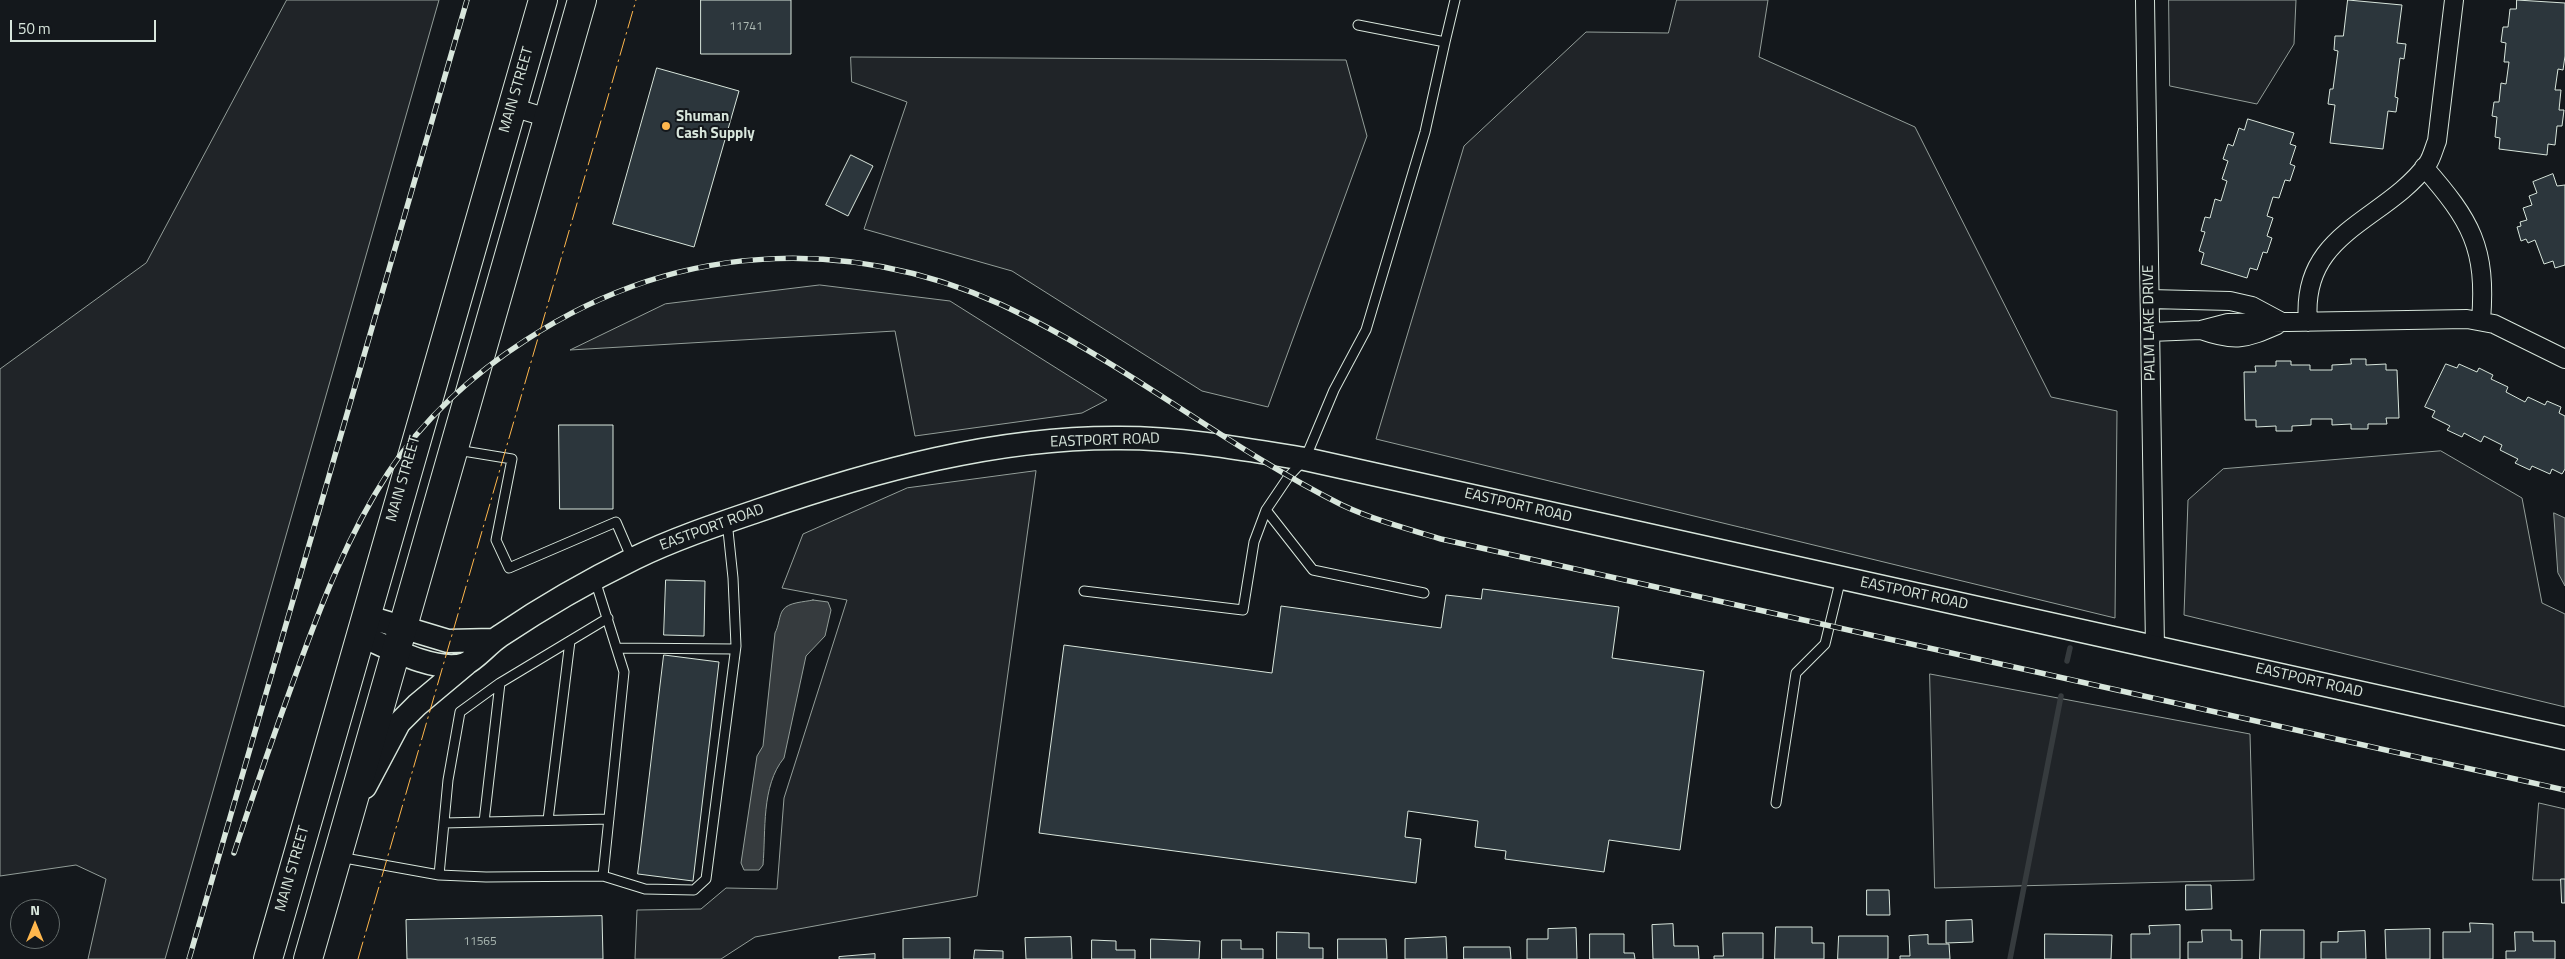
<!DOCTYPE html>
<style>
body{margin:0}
#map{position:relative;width:2565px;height:959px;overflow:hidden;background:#14181c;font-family:"Titillium Web",sans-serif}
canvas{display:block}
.north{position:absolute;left:10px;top:899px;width:50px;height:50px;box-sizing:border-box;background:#14181c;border:1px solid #626a69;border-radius:50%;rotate:0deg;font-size:14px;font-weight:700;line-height:20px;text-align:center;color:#d8e6dc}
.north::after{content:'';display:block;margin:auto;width:18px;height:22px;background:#ffb74d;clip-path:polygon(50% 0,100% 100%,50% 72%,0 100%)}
.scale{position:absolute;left:10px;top:20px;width:146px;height:22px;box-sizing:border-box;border:2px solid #d8e6dc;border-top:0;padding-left:6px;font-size:15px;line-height:18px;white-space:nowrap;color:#d8e6dc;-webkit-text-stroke:4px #14181c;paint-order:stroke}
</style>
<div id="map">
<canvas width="2565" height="959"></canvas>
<div class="north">N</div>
<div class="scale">50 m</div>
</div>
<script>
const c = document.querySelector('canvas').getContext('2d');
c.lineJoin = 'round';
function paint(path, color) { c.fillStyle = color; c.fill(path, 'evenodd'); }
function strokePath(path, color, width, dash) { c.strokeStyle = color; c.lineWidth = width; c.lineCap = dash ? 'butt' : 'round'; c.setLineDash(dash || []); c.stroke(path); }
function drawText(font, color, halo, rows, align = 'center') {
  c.font = font + ' "Titillium Web",sans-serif'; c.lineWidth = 4; c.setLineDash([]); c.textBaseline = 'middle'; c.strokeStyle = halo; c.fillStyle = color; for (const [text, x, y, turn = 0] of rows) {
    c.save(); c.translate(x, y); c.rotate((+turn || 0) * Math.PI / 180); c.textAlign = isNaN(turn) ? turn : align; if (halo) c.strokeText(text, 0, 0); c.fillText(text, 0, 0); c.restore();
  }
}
const green = new Path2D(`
 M287,0h152l-274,959h-77l18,-80 -30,-14 -76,11v-507l146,-106z
 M1677,0h91l-9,57 156,70 136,270 66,14 -2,207 -739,-179 88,-293 122,-114 82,1z
 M2169,0h127l-2,44 -37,60 -87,-18z
 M851,57l495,3 21,76 -99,271 -66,-16 -190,-120 -148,-42 43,-127 -55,-20z
 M820,285l130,16 157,99 -25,13 -167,23 -20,-105 -325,19 95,-46z
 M2441,451l81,47 20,105 23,11v93l-381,-92 4,-115 35,-31z
 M1036,471l-59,425 -222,41 -34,22h-86l2,-49 64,-1 25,-21 51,1 7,-91 63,-198 -65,-12 21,-54 104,-46z
 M1930,674l320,60 4,146 -319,8z
 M2539,803l26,6v71h-32z`);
paint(green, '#202428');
strokePath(green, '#939e99', 1);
const water = new Path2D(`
 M2554,513l11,5v68l-7,-13z
 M813,600l15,2 3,8 -6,26 -19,20 -22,102c-23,28 -18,73 -21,107l-4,5h-15l-3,-7 16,-107 6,-10 12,-113c4,-7 4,-18 8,-23 5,-8 22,-8 30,-10z`);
paint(water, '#363b3e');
strokePath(water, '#939e99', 1);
strokePath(new Path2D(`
 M2067,661l3,-13
 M2010,959l51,-263`), '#363b3e', 5.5);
const building = new Path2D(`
 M701,0h90v54h-90z
 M2348,0l54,5 -5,38 9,1 -2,15 -4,-1 -5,39 3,1 -2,14 -8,-1 -5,38 -53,-6 5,-38 -7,-1 2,-15h3l5,-38 -4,-1 1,-14h8z
 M2517,0l48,3v53l-2,14 -5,-1 -3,21h6l-2,20h5l-2,16h-5l-2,19 -7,-1 -1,11 -48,-6 1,-11 -5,-1 2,-20 -5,-1 2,-14h5l2,-19 5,1 3,-22h-5l2,-19 -5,-1 2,-15h5l2,-18h6z
 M657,68l82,23 -45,156 -81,-23z
 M2248,119l46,14 -4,11 6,2 -6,18 5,2 -5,15 -5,-1 -6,18 -6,-1 -6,19 6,2 -6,18 5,2 -5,15 -4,-1 -6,18 -7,-2 -3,10 -46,-14 3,-11 -5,-2 6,-19 -4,-1 4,-14 5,1 5,-19 6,2 6,-20 -5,-2 6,-18 -5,-2 5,-15 5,2 6,-18 5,2z
 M851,155l22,11 -25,50 -22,-11z
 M2553,174l4,12 8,-1v80l-10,3 -2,-7 -9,3 -9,-24 -7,3 -2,-4 -5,2 -4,-14 4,-1 -1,-4 7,-2 -4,-12 9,-3 -3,-9 8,-3 -4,-11z
 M2351,359h15v6l20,-1v6h11l2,48h-13l1,6h-19v5h-17v-5l-19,1v-6h-21v6l-19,1v5h-16v-5l-20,1v-7h-11l-1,-48h12l-1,-6h21v-5h15v4h19v5h22v-5l19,-1z
 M2446,364l11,4 2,-4 18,8 2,-4 14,7 -2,4 17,8 -2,5 19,10 3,-5 17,8 2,-4 14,6 -2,6 6,3v53l-3,5 -10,-5 -2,5 -18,-8 -2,4 -15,-7 3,-4 -18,-9 2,-5 -18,-9 -3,6 -17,-9 -2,4 -15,-7 3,-4 -18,-9 3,-6 -10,-4z
 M559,425h54v84h-53z
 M666,580l39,1 -1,55 -40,-1z
 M1483,589l136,18 -7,51 92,13 -24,179 -71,-10 -5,32 -99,-13 1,-8 -31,-4 3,-26 -70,-10 -3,26 16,2 -5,44 -377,-50 25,-188 208,28 9,-67 160,22 5,-33 35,4z
 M664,655l55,7 -26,219 -55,-7z
 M2561,879h4v24h-3z
 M2186,885h25l1,24 -26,1z
 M1867,890h22l1,25h-23z
 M602,916l1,43h-196l-1,-39z
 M1972,920l1,22 -27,1v-22z
 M2470,923l23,1v35h-50v-27h27z
 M1673,924l1,22h24l1,13h-46l-1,-34z
 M2180,925v34h-49v-25h19l-1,-8z
 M1776,927h36v16h12v16h-49z
 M1576,928l1,31h-50v-20h21v-10z
 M2430,929v30h-44l-1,-29z
 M2202,930h29v10h11v19h-54v-17h14z
 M2261,930h43v29h-44z
 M2365,931l1,28h-45v-17h17v-10z
 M1277,932l32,1v15h14v11h-46z
 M2515,932h18v9h22v18h-49v-8h9z
 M1723,933h40v26h-49v-3h9z
 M1590,934h34v19h10l1,6h-45z
 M2045,934l67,1 -1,24h-66z
 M1928,935v9h21l1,15h-50v-3h10l-1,-20z
 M1839,936h49v23h-50z
 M1071,937l1,22h-46l-1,-21z
 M1446,937l1,22h-42v-20z
 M950,938v21h-47v-20z
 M1151,939l49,2 -1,18h-48z
 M1338,939h48l1,20h-49z
 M1092,940l24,1v9h19v9h-43z
 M1222,940h19v9h22v10h-41z
 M1464,947h46l1,12h-47z
 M975,950l28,1v8h-29z
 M875,954v5h-36v-2z`);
paint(building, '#2c363c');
strokePath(building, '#d8e6dc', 1);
const service = new Path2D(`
 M1445,42l10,-42
 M457,450l55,9 -16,81 13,28 107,-46 16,37
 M1266,510l47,60 111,23
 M1084,591l159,19 11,-68 12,-32 23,-34 16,-17 29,-69 32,-60 59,-198 20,-90 -87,-17
 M617,648l118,1
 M1776,803l20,-130 29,-29 16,-66
 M548,820l22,-179
 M484,822l16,-139
 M444,823l165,-4
 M339,857l100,18 47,2 117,-1 21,-204 -29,-92
 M439,875l9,-95 12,-68 40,-29 108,-65
 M603,876l42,13 49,1 12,-11 30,-233 -3,-68 -6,-57`);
const minor = new Path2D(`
 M2145,0l10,647
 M512,107l36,11
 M2424,167c47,54 63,80 57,154
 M2150,299l80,2 22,5 28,15
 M2308,322c-8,-91 77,-100 120,-159 4,-6 6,-15 9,-22l17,-141
 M2201,330c34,12 44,9 76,-5
 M2150,332l51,-2 27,-7 239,-4 27,5 71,35`);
const tertiary = new Path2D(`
 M365,616l83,25 45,-1
 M360,635c25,11 77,39 105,29 10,-4 24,-21 35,-28 43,-29 88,-55 135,-78 39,-19 81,-33 122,-47 116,-40 239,-74 363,-73 63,0 124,11 185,21l1260,279
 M365,787l34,-64 18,-18 49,-41`);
const primary = new Path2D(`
 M268,959l275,-959
 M308,959l274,-959`);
strokePath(service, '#d8e6dc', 11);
strokePath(minor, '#d8e6dc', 20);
strokePath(tertiary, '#d8e6dc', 25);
strokePath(primary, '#d8e6dc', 30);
strokePath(service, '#14181c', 9);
strokePath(minor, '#14181c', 18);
strokePath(tertiary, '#14181c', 22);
strokePath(primary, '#14181c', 28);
const rail = new Path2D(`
 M234,853c20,-61 41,-122 63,-182 25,-69 51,-136 91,-198 34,-53 85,-99 138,-133 157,-103 339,-107 505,-21 108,55 203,132 311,186 32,15 66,24 99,34l1124,251
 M189,959l278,-959`);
strokePath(rail, '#d8e6dc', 5.5);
strokePath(rail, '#14181c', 4, [11]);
strokePath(new Path2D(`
 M358,959l278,-959`), '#ffb74d', 1, [18, 4, 2.5, 4]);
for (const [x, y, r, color] of [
 [666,126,5,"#ffb74d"]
]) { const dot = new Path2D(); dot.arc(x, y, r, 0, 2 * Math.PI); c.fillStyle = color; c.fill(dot); strokePath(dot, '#14181c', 2); }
drawText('12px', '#adbab4', null, [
 ["11741",746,27],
 ["11565",480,942]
]);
drawText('15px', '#d8e6dc', '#14181c', [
 ["MAIN STREET",517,90,-74],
 ["PALM LAKE DRIVE",2150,323,-91],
 ["EASTPORT ROAD",1105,441,-2],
 ["MAIN STREET",404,479,-74],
 ["EASTPORT ROAD",1518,506,13],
 ["EASTPORT ROAD",712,528,-20],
 ["EASTPORT ROAD",1914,594,12],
 ["EASTPORT ROAD",2309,681,13],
 ["MAIN STREET",293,869,-74]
]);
drawText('bold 15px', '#d8e6dc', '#14181c', [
 ["Shuman",676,117],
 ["Cash Supply",676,134]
], 'left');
</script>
